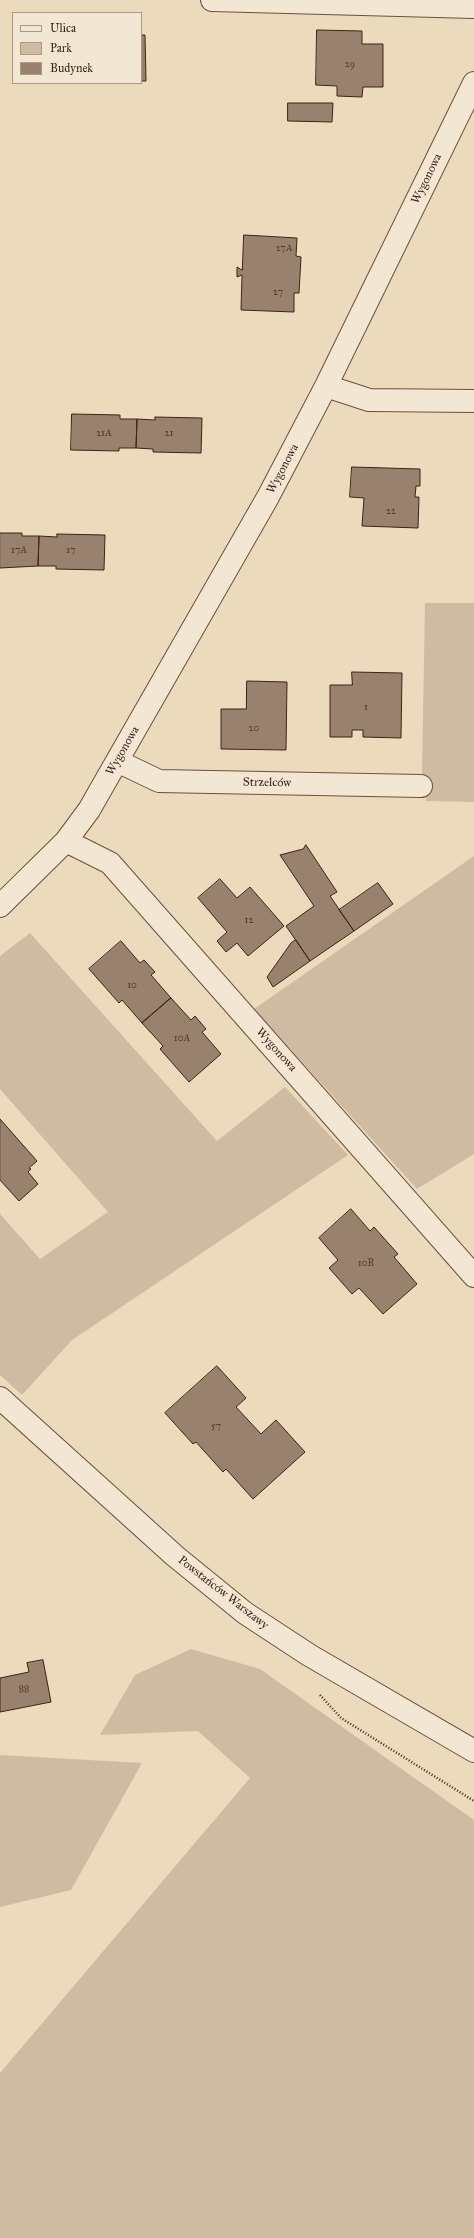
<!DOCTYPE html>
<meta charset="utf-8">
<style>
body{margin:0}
#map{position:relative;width:474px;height:2238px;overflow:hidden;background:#ecdabd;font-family:"IM FELL Great Primer",serif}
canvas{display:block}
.legend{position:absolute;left:12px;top:12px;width:130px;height:72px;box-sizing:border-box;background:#f3e7d4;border:1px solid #ab9888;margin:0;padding:5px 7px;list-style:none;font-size:12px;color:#3e2217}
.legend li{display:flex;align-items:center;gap:8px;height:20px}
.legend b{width:20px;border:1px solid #ab9888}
</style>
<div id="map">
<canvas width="474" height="2238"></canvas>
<ul class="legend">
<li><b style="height:5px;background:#f3e7d4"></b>Ulica</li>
<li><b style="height:11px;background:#cebba1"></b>Park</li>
<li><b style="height:11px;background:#98826d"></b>Budynek</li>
</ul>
</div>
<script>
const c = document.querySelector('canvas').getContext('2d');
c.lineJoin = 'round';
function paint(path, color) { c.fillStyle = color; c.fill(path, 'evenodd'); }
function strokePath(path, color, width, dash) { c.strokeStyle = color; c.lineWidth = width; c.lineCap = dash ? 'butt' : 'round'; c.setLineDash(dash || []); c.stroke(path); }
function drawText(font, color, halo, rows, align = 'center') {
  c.font = font + ' "IM FELL Great Primer",serif'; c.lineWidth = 4; c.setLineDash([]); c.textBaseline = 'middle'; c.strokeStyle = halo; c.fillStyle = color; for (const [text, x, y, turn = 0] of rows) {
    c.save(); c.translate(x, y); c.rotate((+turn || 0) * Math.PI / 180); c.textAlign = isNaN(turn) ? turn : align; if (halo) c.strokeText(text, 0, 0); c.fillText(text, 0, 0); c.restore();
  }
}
paint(new Path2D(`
 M425,603h49v199l-48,-1 -4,-28z
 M474,856v298l-57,35 -163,-180z
 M30,933l187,208 68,-54 63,68 -276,185 -50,55 -22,-20v-161l40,45 68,-47 -108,-123v-133z
 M191,1649l69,20 214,151v418h-474v-165l250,-295 -52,-47 -98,4 35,-60z
 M0,1755l142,8 -71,127 -71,17z`), '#cebba1');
const building = new Path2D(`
 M317,30l45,1v13h21v43h-20l-1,10 -25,-1v-10l-21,-1z
 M141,35h4l1,46h-5z
 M288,103h45l-1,19 -44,-1z
 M244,235l53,3 -1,18 5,1 -2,36h-5v19l-53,-2 1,-35 -5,2v-10l5,3z
 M72,414l48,1v4h17l-1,29h-17v3l-48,-1z
 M155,417l47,1 -1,35 -48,-1v-3l-17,-1 1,-29 18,1z
 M352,467l68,2v17h-4l-1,11h4l-1,31 -56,-2 2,-28 -14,-1z
 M0,533h22v3h17l-1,30 -38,2z
 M57,534l48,1 -1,35 -48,-1v-3h-18l1,-30 18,1z
 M352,672l50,1 -1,65 -38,-1v-7h-11v7h-22v-52h22z
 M247,681l40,1 -1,68 -65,-1v-40h25z
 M306,845l31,47 -7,4 24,35 -44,30 -24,-35 28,-20 -34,-51 23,-6z
 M220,879l17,19 13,-11 34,39 -36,30 -11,-13 -11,9 -9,-11 10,-9 -29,-34z
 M378,883l15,21 -39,27 -15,-21z
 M296,940l14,21 -37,26 -6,-10 24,-34z
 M121,941l19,22 4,-3 11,12 -4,3 20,23 -29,25 -20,-23 -3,3 -30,-34z
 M171,998l20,22 4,-4 11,13 -4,3 19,22 -32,28 -29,-33 3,-3 -21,-23z
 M0,1119l37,42 -8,7 2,1 -3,3 10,12 -19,17 -19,-21z
 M351,1209l19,22 4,-4 24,27 -4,3 23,27 -34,30 -24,-26 -7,6 -23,-26 9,-8 -19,-22z
 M217,1366l29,32 -10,9 25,27 15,-14 29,32 -52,47 -27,-30 -3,3 -27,-30 -3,2 -28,-31z
 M43,1660l8,42 -51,10v-34l29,-6 -2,-9z`);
paint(building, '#98826d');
strokePath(building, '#3e2217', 1);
const minor = new Path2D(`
 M212,0l262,7
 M326,386l43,14 105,1
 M117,761l42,20 262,5
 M66,841l44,22 364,413
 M0,906l66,-65 23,-31 28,-49 151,-264 58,-111 148,-303`);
const tertiary = new Path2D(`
 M0,1398l175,158 70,57 64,42 165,96`);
strokePath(minor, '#6a5040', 24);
strokePath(tertiary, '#6a5040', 24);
strokePath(new Path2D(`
 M320,1695l21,23 133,83`), '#3e2217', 2.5, [1, 2]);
strokePath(minor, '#f3e7d4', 22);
strokePath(tertiary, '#f3e7d4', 22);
drawText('10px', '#543a2c', null, [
 ["29",350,65],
 ["27A",284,249],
 ["27",278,293],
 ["21A",104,434],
 ["21",169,434],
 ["22",391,512],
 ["17A",19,551],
 ["17",71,551],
 ["1",366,708],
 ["20",254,729],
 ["12",249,921],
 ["10",132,986],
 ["10A",182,1039],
 ["10B",366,1264],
 ["57",216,1427],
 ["88",24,1690]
]);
drawText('12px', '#3e2217', '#f3e7d4', [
 ["Wygonowa",427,179,-64],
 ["Wygonowa",283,469,-62],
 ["Wygonowa",123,751,-60],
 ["Strzelców",267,783,1],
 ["Wygonowa",276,1050,48],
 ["Powstańców Warszawy",223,1593,38]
]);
</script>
